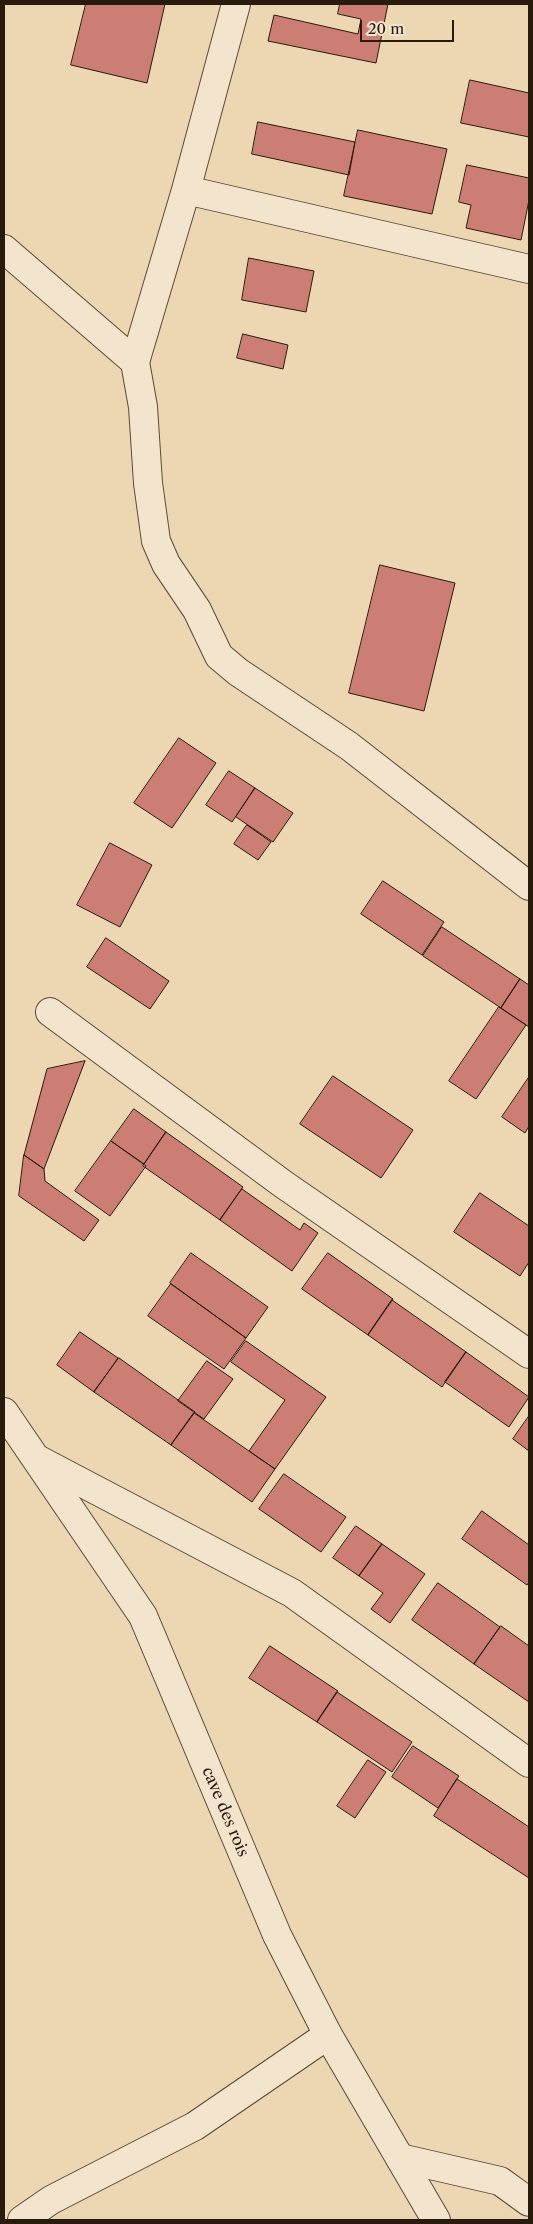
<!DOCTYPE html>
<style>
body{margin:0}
#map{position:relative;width:533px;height:2224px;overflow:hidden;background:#edd6b2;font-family:"Libre Caslon Text",serif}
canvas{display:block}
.frame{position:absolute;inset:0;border:5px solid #291a0e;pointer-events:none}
.scale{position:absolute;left:360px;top:20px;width:94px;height:22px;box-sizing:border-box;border:2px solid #291a0e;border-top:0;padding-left:6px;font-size:15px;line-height:18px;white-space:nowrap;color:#291a0e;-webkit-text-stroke:4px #f3e4cd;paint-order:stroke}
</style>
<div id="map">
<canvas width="533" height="2224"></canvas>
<div class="frame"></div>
<div class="scale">20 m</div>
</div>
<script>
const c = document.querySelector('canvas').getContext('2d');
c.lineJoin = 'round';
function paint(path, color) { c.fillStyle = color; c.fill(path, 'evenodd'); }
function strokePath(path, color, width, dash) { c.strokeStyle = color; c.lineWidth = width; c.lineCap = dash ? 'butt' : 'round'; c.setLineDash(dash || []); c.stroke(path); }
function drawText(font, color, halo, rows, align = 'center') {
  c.font = font + ' "Libre Caslon Text",serif'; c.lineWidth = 5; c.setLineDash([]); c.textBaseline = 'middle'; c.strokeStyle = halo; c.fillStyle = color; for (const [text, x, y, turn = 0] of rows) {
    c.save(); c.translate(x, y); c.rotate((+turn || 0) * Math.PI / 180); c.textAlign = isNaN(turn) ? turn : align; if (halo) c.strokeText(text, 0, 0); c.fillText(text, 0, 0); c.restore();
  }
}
const building = new Path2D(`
 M86,4h79l-18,79 -76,-18z
 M340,4h48l-12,59 -108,-22 6,-26 84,19 3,-15 -23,-5z
 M470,80l59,13v44l-68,-14z
 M258,122l97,20 -6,33 -97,-21z
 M358,130l89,19 -15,65 -88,-18z
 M467,165l62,13v22l-8,40 -55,-12 5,-23 -12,-3z
 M249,258l65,13 -8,41 -64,-12z
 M243,334l45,11 -5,24 -46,-11z
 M380,565l75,18 -31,128 -75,-18z
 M179,738l37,25 -44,65 -38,-25z
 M229,771l26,17 -23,34 -26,-17z
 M255,788l38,25 -20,29 -37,-25z
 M247,825l24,17 -13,18 -24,-16z
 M110,843l42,22 -32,62 -43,-22z
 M383,881l61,41 -22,33 -61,-41z
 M442,927l78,52 -19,29 -78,-52z
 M106,938l63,43 -19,28 -63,-42z
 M520,979l9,6v42l-28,-19z
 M499,1007l27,18 -50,74 -27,-18z
 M85,1061l-41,108 -20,-14 23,-86z
 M333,1076l80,54 -32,48 -81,-54z
 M529,1077v49l-4,7 -23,-16z
 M134,1109l32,23 -22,32 -33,-23z
 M166,1132l77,55 -23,33 -77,-54z
 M111,1141l35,25 -36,50 -35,-25z
 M24,1155l20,14 1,12 54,39 -15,21 -65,-45z
 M242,1189l58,41 4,-7 14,10 -26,38 -72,-51z
 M480,1193l49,33v36l-9,14 -66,-44z
 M191,1253l77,54 -22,31 -76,-55z
 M328,1253l65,46 -25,36 -66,-46z
 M171,1284l75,54 -22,31 -76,-53z
 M392,1300l74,52 -24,35 -74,-52z
 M80,1332l38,26 -24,34 -37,-27z
 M246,1341l80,56 -51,72 -26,-18 36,-51 -54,-38z
 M466,1352l63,45 -20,30 -64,-45z
 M119,1358l76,54 -24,33 -77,-53z
 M207,1361l26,18 -29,40 -26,-18z
 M194,1413l81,56 -23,33 -81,-57z
 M529,1416v35l-16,-12z
 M284,1474l62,43 -25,35 -62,-43z
 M482,1511l47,34v37l-2,3 -65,-46z
 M356,1526l26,18 -23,32 -26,-18z
 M382,1544l43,30 -35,49 -19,-14 12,-16 -24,-17z
 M438,1583l62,44 -26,37 -62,-44z
 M501,1626l28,20v56l-55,-38z
 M270,1646l68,45 -21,31 -68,-44z
 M337,1692l75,50 -20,30 -75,-50z
 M413,1746l46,30 -21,32 -46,-31z
 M368,1760l18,12 -31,46 -18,-12z
 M457,1779l72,48v51l-95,-62z`);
paint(building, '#cc7e75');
strokePath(building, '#291a0e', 1);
const minor = new Path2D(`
 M186,190l343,79
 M135,362l51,-172 50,-186
 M50,1012l233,172 246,170
 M37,1459l255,134 237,170
 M400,2158l100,23 29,21
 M22,2220l29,-20 144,-74 133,-91`);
const tertiary = new Path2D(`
 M4,249l131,113 8,45 5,76 8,58 10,23 31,46 22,46 19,16 111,74 180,140
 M4,1412l139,204 134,319 51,100 108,185`);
strokePath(minor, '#5a4937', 30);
strokePath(tertiary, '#5a4937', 30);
strokePath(minor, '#f3e4cd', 28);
strokePath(tertiary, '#f3e4cd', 28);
drawText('16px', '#291a0e', '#f3e4cd', [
 ["cave des rois",225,1812,67]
]);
</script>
